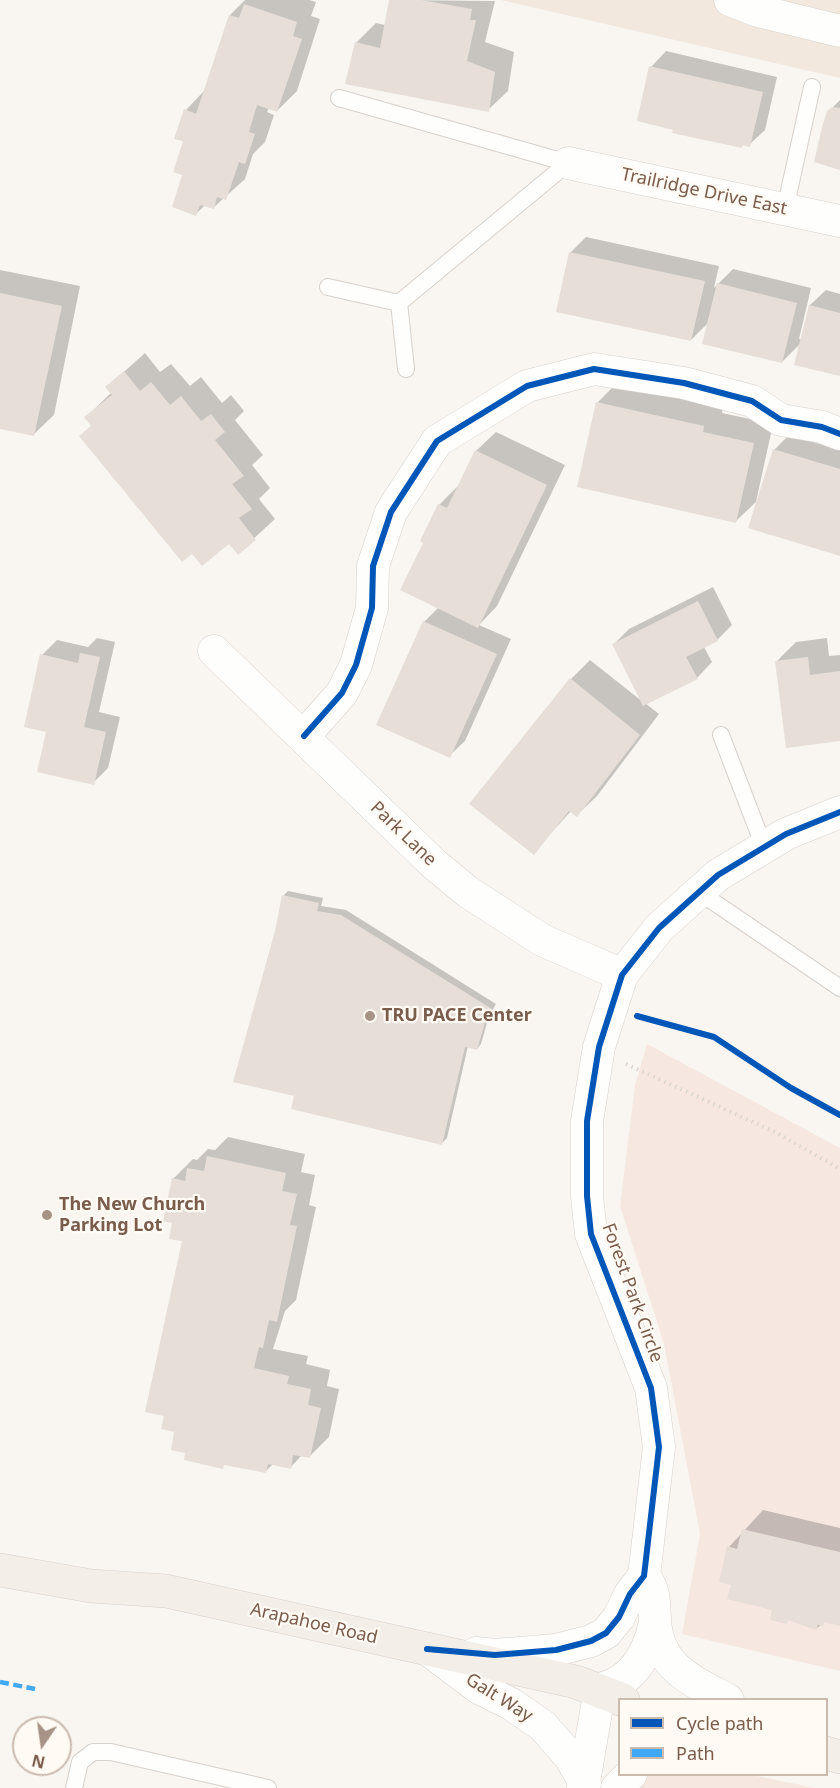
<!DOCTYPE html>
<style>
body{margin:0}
#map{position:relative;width:840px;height:1788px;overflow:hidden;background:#f9f5f0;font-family:"Noto Sans",sans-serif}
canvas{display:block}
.legend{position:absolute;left:618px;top:1698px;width:210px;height:78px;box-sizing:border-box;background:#fffaf3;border:2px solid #cabbb1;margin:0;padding:8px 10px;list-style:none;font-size:18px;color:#7a5c4d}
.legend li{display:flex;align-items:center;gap:12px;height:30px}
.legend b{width:30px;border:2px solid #cabbb1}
.north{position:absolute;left:12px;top:1716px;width:60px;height:60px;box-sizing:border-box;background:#fffaf3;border:2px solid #cabbb1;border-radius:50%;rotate:193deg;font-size:16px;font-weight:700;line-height:24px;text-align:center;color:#7a5c4d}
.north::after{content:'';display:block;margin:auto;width:21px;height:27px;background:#a69286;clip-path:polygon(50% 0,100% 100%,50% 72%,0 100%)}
</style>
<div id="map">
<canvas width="840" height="1788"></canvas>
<ul class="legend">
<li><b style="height:8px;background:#0057b8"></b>Cycle path</li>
<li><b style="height:8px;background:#3fa9f5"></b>Path</li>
</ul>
<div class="north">N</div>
</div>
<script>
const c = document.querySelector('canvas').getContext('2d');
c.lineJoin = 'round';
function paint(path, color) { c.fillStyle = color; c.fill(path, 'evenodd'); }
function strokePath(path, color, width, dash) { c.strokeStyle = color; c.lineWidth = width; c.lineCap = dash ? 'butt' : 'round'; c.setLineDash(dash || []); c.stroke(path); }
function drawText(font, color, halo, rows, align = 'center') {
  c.font = font + ' "Noto Sans",sans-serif'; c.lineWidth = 4.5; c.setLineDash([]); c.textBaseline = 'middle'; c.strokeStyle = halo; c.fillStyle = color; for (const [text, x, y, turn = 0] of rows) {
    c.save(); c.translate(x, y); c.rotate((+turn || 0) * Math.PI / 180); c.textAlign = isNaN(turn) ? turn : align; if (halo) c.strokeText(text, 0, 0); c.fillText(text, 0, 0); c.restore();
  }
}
paint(new Path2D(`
 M501,0h339v78z`), '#f2e8de');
paint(new Path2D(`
 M647,1044l193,104v523l-158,-37 18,-100 -36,-190 -44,-138 15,-121z
 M646,1774l106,1 63,13h-188z`), '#f6e8e1');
paint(new Path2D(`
 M245,0h64l7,2 -5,14 9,3 -23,72 -20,20 -8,-3 -2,4 7,3 -9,27 -12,12 -8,25 -32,29 -8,-3 -9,9 -12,-40 2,-64 19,-20 25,-75z
 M390,0l105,1 -10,41 29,10 -6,39 -20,19 -132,-67 20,-20 9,2z
 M666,51l111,26 -12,53 -16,15 -5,-1 -3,3 -90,-80z
 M840,100v69l-13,-3 1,-54z
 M586,237l133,29 -5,22 19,-19 78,19 -12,51h3l8,-34 16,-15 14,4v81l-39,-32 -19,19 -73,-40 -18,18 -121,-87z
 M0,270l80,16 -26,129 -20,19 -34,-7z
 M145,353l15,19 11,-8 19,22 11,-9 21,26 9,-8 13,16 -9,9 28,35 -11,10 18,23 -11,11 16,20 -37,34 -9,-11 -143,-125 26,-25 -5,-5z
 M617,383l106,24 -1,6 51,11 -17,78 -20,19 -138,-119z
 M496,432l69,33 -68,141 -18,19 32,14 -46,102 -16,15 -25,-134 15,-15 -14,-65 14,-37 20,-20 17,-34z
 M789,435l51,15v105l-66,-105z
 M713,587l19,38 -15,15 -13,7 8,15 -15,16 -52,25 14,11 -62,82 -20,19 -6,-4 -38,42 38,-174 19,-19 53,42 -29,-58 15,-15z
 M97,638l18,4 -16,70 21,5 -12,51 -15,15 -45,-52 -6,-76 15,-15 31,7z
 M827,638l2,18 11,-1v85l-63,-79 19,-19z
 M288,891l35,7 -2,8 25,4 150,94 -7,12 -8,28 -4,5 -9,-3 -21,92 -5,5 -146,-48 -20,-164 7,-35z
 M228,1137l77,17 -4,18 14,3 -6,30 7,2 -20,93 -11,11 -12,38 35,7 -2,8 24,6 -3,16 12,3 -10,48 -20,20 -7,-2 -12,13 -17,-4 -8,8 -39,-9 -4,4 -35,-15 -22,-38 19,-174 -10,-18 -1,-43 20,-20 4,1 11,-11 7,1z
 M763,1510l77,18v96l-15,-3 -9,8 -27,-10 -3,3 -12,-13 -42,-25 -3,-37z`), '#0003');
paint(new Path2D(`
 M389,0h32l51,9 -2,11h6l-9,41 28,11 -6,40 -144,-28 10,-42 25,6z
 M244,4l53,18 -4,14 9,3 -25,73 -20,-7 -8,27 6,2 -10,30 -6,-2 -13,38 -9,-3 -3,12 -14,-4 -4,11 -24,-9 10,-32 -9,-3 10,-31 -9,-2 10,-30 12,5 33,-99 10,3z
 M649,66l114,26 -13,55 -8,-2v3l-70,-15 1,-3 -36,-9z
 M832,107l8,1v62l-26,-8 8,-35 5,-16z
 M569,252l136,29 -14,60 -135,-29z
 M717,283l80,20 -15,60 -80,-19z
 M0,293l62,13 -28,130 -34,-7z
 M809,305l31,8v63l-46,-11z
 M124,371l16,20 11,-9 19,23 11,-9 20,25 10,-7 14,18 -10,8 29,36 -12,8 20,25 -13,9 17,22 -18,15 -9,-11 -27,22 -10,-12 -10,8 -103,-126 12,-10 -7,-9 28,-22 -7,-8z
 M596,402l108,24 -1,6 51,11 -18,80 -159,-36z
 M773,449l67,20v87l-92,-28z
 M475,450l72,35 -69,143 -78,-38 23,-47 -3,-2 18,-37 9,4z
 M698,601l20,40 -32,16 12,22 -55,27 -31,-62z
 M423,621l74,33 -47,104 -74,-33z
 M80,653l20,4 -16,70 22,5 -12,53 -57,-13 9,-40 -22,-5 16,-73 38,9z
 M808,657l2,18 30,-4v70l-54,7 -11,-87z
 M570,678l70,57 -63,82 -8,-6 -35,44 -65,-51z
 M282,895l37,8 -2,8 24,4 151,94 -7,13 -8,28 -12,-3 -23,98 -151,-36 3,-13 -61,-14 42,-151z
 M207,1156l79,17 -4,18 15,3 -7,31 7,1 -20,96 -8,-2 -6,28 -4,-1 -5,21 35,8 -2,8 24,5 -3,16 13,3 -11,50 -17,-3 -2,14 -23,-5 -2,9 -42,-8 -1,4 -39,-9 1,-7 -14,-3 3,-18 -13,-3 3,-13 -19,-4 37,-171 -13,-2 3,-16 -9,-2 9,-43 13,3 2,-13 17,3z
 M742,1529l98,23v74l-16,-4 -1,4 -5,-1 -2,5 -28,-10 -1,4 -17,-4 2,-10 -45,-11 4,-14 -12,-3 8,-36 10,3z`), '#e6ded7');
const service = new Path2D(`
 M339,98l229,65
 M785,209l27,-122
 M328,287l71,16
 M399,303l169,-140
 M399,303l7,66
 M721,735l43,112
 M699,892l141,96
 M74,1788l6,-26 13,-10h18l157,36`);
const minor = new Path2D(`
 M730,0l28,11 82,20
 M568,163l272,58
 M214,651l220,213 34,28 74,48 80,35
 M304,736l38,-43 14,-28 16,-57 1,-42 18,-54 46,-71 90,-55 67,-17 90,14 68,18 29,19 41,7 18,7
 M644,1576c11,14 10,25 11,43 2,48 36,61 73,81
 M427,1649l52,39 32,16 32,22 27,31 15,26
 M476,1653l19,2 61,-5 35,-9 15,-8 13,-16 11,-23 14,-18 15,-129 -8,-59 -60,-154 -4,-38v-75l12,-74 23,-72 37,-47 59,-53 68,-41 54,-22
 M583,1788l17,-99c33,-7 48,-35 55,-66
 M617,1788l14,-14`);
const primary = new Path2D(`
 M0,1570l91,16 75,5 410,91 47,18
 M826,1753l14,4`);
strokePath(service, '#d7d1cb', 18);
strokePath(minor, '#d7d1cb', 33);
strokePath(primary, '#dad1cc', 34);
strokePath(new Path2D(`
 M626,1064l151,69 63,36`), '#dcd5d0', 4, [1.5, 4.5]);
strokePath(service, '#fefefd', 16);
strokePath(minor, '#fefefd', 32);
strokePath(primary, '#f3eee8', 33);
strokePath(new Path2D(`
 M0,1682l35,7`), '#3fa9f5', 4.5, [9, 4.5]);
strokePath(new Path2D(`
 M304,736l38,-43 14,-28 16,-57 1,-42 18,-54 46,-71 90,-55 67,-17 90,14 68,18 29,19 41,7 18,7
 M637,1016l77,21 77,51 49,27
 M427,1649l68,6 61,-5 35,-9 15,-8 13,-16 11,-23 14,-18 15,-129 -8,-59 -60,-154 -4,-38v-75l12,-74 23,-72 37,-47 59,-53 68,-41 54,-22`), '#0057b8', 6);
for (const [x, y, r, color] of [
 [370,1016,6,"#a69286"],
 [47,1215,6,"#a69286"]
]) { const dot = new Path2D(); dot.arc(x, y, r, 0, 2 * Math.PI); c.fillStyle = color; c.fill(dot); strokePath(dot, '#fffaf3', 2); }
drawText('18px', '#7a5c4d', '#fffaf3', [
 ["Trailridge Drive East",704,192,12],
 ["Park Lane",403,834,44],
 ["Forest Park Circle",632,1293,70],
 ["Arapahoe Road",314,1624,13],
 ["Galt Way",499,1698,32]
]);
drawText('bold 18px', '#7a5c4d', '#fffaf3', [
 ["TRU PACE Center",382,1016],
 ["The New Church",59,1205],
 ["Parking Lot",59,1226]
], 'left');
</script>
